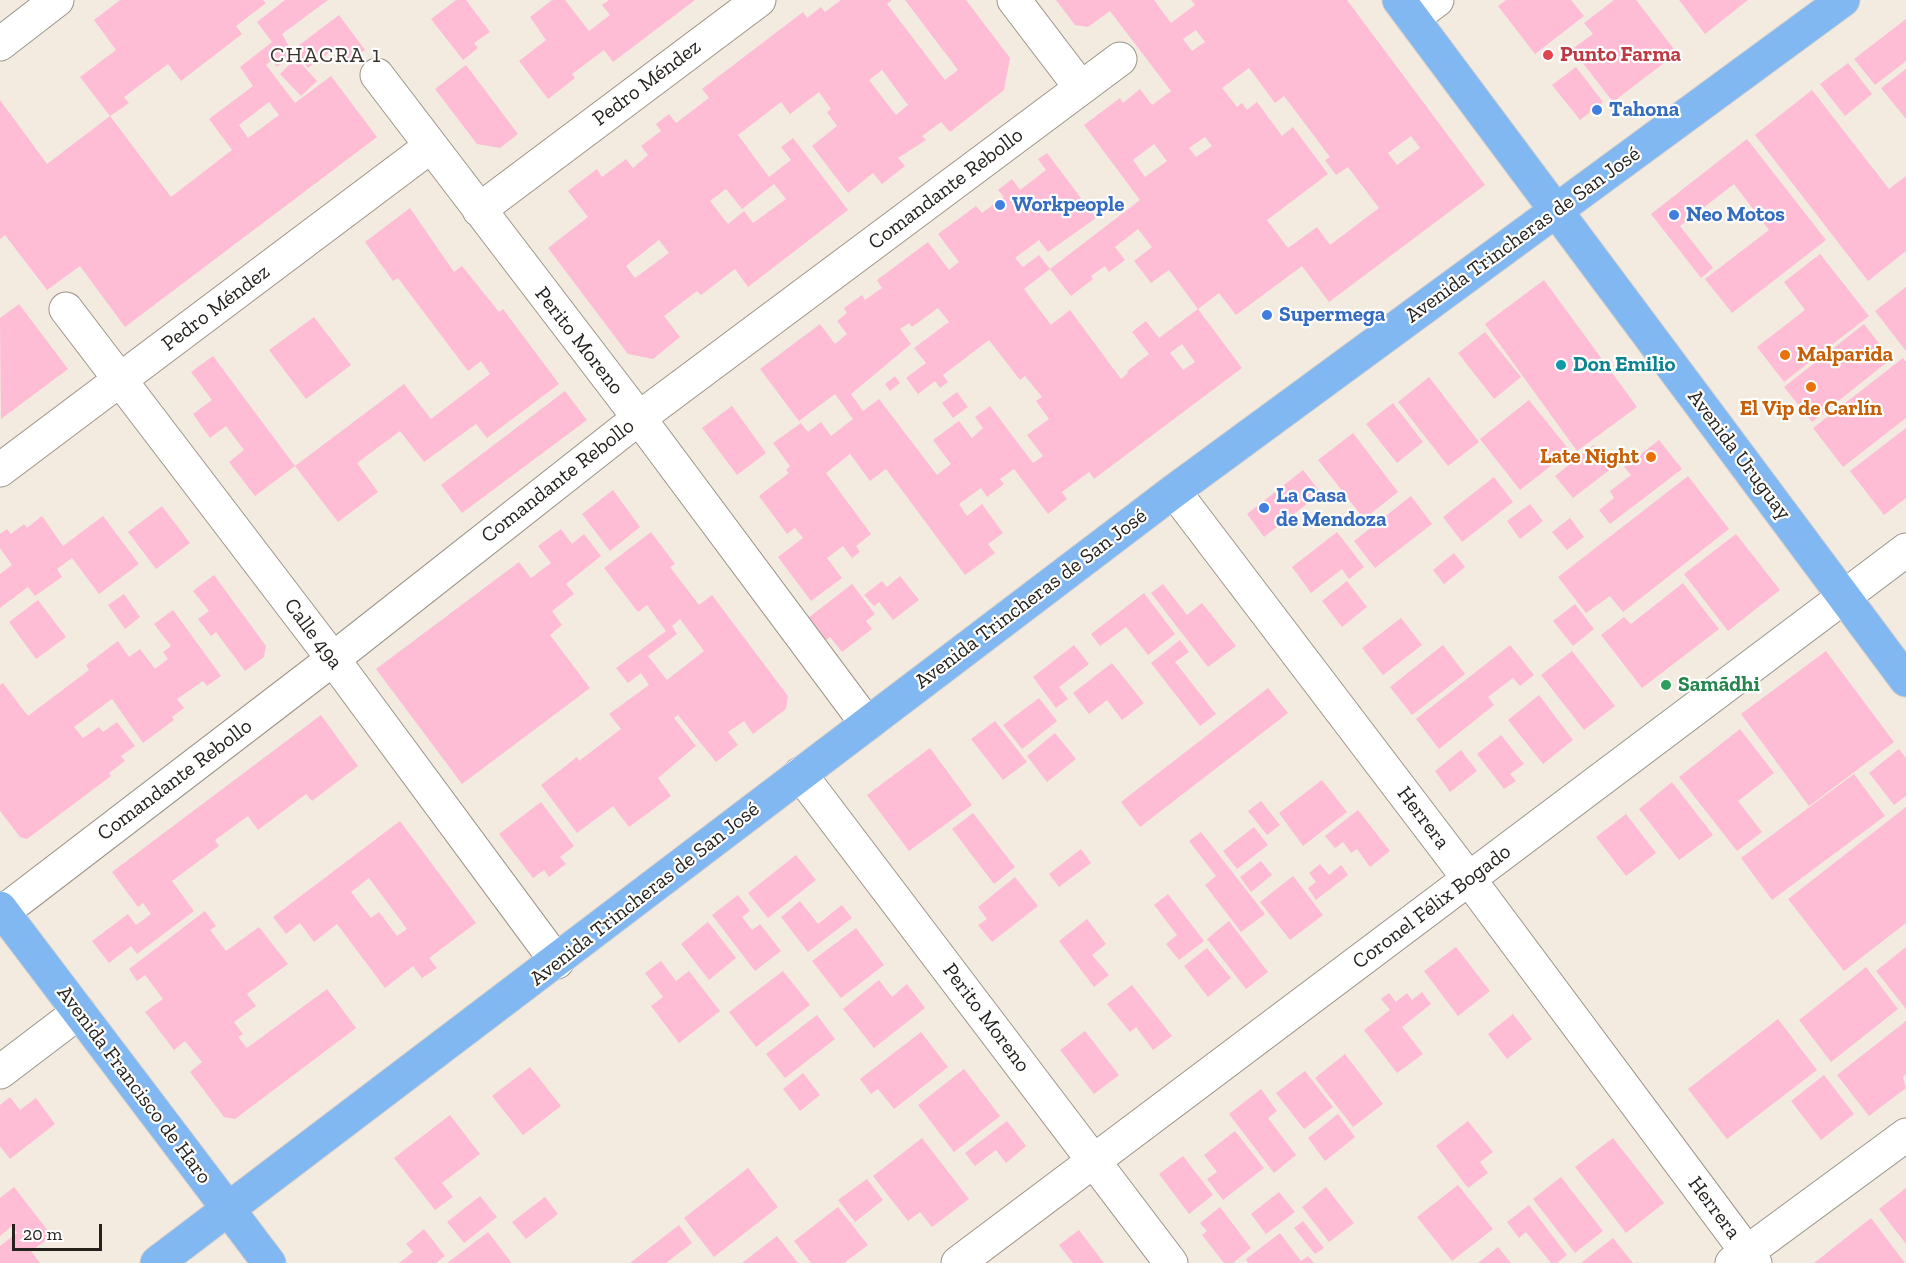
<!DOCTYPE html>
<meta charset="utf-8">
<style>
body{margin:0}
#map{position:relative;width:1906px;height:1263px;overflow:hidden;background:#f3ebe0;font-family:"Zilla Slab",serif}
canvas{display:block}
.scale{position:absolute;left:12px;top:1224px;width:90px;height:27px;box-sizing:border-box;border:3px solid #25221e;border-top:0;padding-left:8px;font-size:18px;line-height:21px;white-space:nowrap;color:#25221e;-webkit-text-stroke:4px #fff;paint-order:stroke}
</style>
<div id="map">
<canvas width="1906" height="1263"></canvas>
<div class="scale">20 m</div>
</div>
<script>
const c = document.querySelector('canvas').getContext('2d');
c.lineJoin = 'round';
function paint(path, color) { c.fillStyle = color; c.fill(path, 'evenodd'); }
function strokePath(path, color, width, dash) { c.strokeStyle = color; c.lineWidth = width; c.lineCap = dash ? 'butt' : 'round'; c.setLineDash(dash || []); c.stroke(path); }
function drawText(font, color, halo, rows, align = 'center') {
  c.font = font + ' "Zilla Slab",serif'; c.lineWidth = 4.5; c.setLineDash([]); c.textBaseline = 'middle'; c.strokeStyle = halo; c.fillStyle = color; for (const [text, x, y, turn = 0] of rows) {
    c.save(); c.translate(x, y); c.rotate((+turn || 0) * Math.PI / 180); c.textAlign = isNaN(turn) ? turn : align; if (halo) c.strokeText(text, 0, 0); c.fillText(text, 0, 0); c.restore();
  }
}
paint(new Path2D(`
 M120,0h143l3,3 -30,23 6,8 -61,47 -13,-17 -44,33 5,6 -19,13 61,81 61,-47 -23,-31 44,-33 -13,-19 32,-25 -15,-20 28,-22h43l-46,34 13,23 -6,5 -2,-3 -10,8 -5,-7 -6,5 29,38 36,-27 46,61 -252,190 -45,-61 -33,24 -42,-55 -5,4v-139l47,64 63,-48 -30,-39 36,-27 -22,-30zM269,102l10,13 -31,23 -9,-13z
 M456,0h10l24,32 -16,11 4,5 -15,12 -32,-41z
 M552,0h13l24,31 21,-16 -8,-10 7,-5h86l-82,62 -9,-12 -32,24 3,4 -27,21 -29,-38 27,-21 -16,-23z
 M841,0h51l-5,4 58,76 13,-10 -53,-70h61l44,58 -6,32 -54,42 -9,-10 -19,14 4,4 -28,18 7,8 -23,18 -9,-11 -25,20 -36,-47 25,-20 -10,-14 4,-3 -12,-17 -29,22 -9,-12 -43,33 31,42 22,-17 -10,-13 12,-9 55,72 -100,77 -13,-18 -34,26 -4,-4 -33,25 16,21 -27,22 -25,-5 -80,-106 40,-31 -20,-26 29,-22 5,8 24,-18 7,9 15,-13 -7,-9 20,-15 -5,-7 13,-10 7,9 33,-25 -7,-9 101,-77 4,6 14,-11 4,5zM882,70l26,35 -12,10 -27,-35zM774,184l12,15 -33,24 -9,-12 -16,13 -18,-23 16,-12 16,20zM659,240l10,13 -34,25 -9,-12z
 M1056,0h98l17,23 24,-18 -4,-5h156l138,185 -156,117 -27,-36 -66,49 -17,-22 -21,16 44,59 -148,111 -5,-7 -27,20 5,7 -19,15 -34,-45 -14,10 4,5 -17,13 -6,-9 -22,16 8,12 15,-12 21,29 -15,11 7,9 -30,22 -79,-106 -16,12 -20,-27 -24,19 45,61 -15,12 4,6 -8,6 -9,-12 -16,12 15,20 -31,23 -33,-44 25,-19 -8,-10 -8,6 -28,-38 30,-23 -3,-3 4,-4 -17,-23 28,-20 7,9 13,-10 10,14 22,-17 -18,-25 -36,27 -39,-52 60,-45 15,20 12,-10 -10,-13 10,-8 -3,-5 18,-13 3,5 17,-12 -5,-8 51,-38 21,28 10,-8 -21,-28 38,-28 6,7 22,-16 -6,-7 14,-11 8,11 26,-20 -8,-11 9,-6 49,65 -48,34 -9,-12 -24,18 8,9 16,-12 11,14 -26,20 27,36 19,-15 51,69 7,-6 -1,-2 22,-17 -17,-22 14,-11 13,17 39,-29 -29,-39 -18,13 -17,-22 18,-14 -14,-18 -23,18 10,13 -16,12 -4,-6 -14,10 2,3 -22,17 -21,-27 90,-69 -56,-75 36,-27 3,5 17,-14 12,16 19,-14 -61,-80 -22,16 -13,-2zM1196,30l9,12 -13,9 -9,-12zM1249,68l26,35 9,-7 46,61 -5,3 11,15 12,-8 31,41 -49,37 -13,-18 -29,21 -21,-28 61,-46 -35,-47 -11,9 -25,-34 -10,8 -5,-7 -5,4 -15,-19zM1411,136l9,12 -23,17 -9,-12zM1205,137l7,9 -16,11 -7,-9zM1154,144l13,17 -22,16 -12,-17zM938,308l11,14 -35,26 12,15 -20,15 12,16 17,-13 5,7 8,-6 -5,-7 46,-35 31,40 5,-4 17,21 -6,4 13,18 -22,16 16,21 -10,7 -43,-57 -15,11 8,11 -11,10 -13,-17 -26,19 18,24 -14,11 -58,-76 -16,12 -12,-17 60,-50 -11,-15 9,-6 3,4zM1182,344l13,18 -12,8 -13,-17z
 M1506,0h65l13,16 -49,38 -37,-48z
 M1614,0h22l41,53 -64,49 -41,-53 21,-15 -9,-11z
 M1679,0h69l-43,34z
 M339,15l26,35 -19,14 -11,-16 -27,20 -14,-19z
 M1906,19v42l-31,24 -21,-26z
 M296,58l21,23 -16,15 -21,-22z
 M1848,63l24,31 -27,22 -25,-32z
 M466,65l52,69 -18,14 -23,-4 -42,-55z
 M1576,67l27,35 -23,18 -28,-35z
 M1906,69v50l-25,-31z
 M1812,90l77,99 17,-13v75l-38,30 -113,-146z
 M1747,139l79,101 -94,73 -27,-34 64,-49 -35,-46 -54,42 33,42 -12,10 -50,-64z
 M410,208l44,64 8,-6 37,46 4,-3 56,75 -72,54 -11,-14 -52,38 -24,-31 -43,32 21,29 -40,30 -43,-56 109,-82 27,35 59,-45 -9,-13 -13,10 -70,-93 -5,3 -28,-39z
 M1820,254l49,62 -85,66 -27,-35 48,-37 -21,-28z
 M1544,280l93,127 -60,44 -92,-127z
 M1906,287v64l-31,-40z
 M19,304l49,65 -67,50 -1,-101z
 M314,317l37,48 -45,34 -37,-49z
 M1864,324l27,35 -79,63 -28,-35z
 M1485,332l36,45 -27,22 -36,-46z
 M213,356l82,110 -40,30 -26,-34 15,-12 -18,-24 -16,12 -17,-24 19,-14 -21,-28z
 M1903,358l3,4v56l-63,49 -30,-39z
 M895,376l5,7 -10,8 -5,-7z
 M1429,377l50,65 -31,24 -50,-64z
 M565,391l22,29 -125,93 -21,-28z
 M957,392l11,15 -15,11 -11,-15z
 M1529,400l41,51 -50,39 -40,-51z
 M1393,403l30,39 -26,21 -31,-39z
 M732,406l34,47 -29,22 -35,-47z
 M1906,428v70l-22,17 -34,-44z
 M1353,433l45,59 -34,27 -46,-59z
 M1659,440l23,29 -72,55 -11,-14 15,-12 -4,-7 21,-16 -7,-8z
 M1594,445l18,23 -39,30 -18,-22z
 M1303,470l18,23 -57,44 -17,-23z
 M1688,476l41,53 -106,83 -13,-16 -24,17 -28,-36z
 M1494,477l19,25 -51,40 -19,-25z
 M613,490l27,37 -30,24 -28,-37z
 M1411,496l21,28 -57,44 -21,-27z
 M1530,504l13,17 -23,18 -13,-18z
 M162,506l28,37 -34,26 -28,-37z
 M42,516l21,30 40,-30 36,48 -40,30 -27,-36 -15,11 5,8 -27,19 -7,-9 -28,21v-34l12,-9 -12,-17v-14l7,-5 4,5 13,-10 3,4z
 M1570,518l14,19 -17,13 -15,-18z
 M561,529l11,15 12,-10 17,22 -35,28 8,10 -22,17 10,14 -12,10 40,53 -128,96 -86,-115 143,-107 12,16 20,-15 -13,-17z
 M651,532l24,32 -5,3 29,38 13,-10 24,32 52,69 -2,13 -33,25 -9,-13 -16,11 10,13 -22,17 -38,-47 -4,3 22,28 -38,32 13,18 -42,31 -16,-21 -36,27 -36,-48 36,-28 2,4 42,-32 -12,-15 40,-29 -8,-12 -13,10 -12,-15 50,-37 -19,-26 -9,7 -34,-44zM680,619l24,32 -37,29 -19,-24 29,-22 -5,-8z
 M1337,532l27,35 -15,12 -7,-10 -31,24 -19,-26z
 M1736,534l44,56 -52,41 -44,-57z
 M1454,553l11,14 -21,17 -11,-14z
 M214,575l52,71 -2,11 -19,14 -29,-39 -5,4 -13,-17 11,-8 -16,-20z
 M900,576l19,24 -26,20 -14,-18 -5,4 -10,-11 18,-14 5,6z
 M1347,581l20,26 -25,20 -20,-26z
 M1683,583l36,46 -77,59 -41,-53 23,-18 7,7z
 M852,584l23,30 -9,7 6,8 -30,23 -12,-15 -5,4 -17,-23z
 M1163,584l24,31 15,-12 34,43 -28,21 -57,-74z
 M1144,593l31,41 -27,21 -22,-28 -26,19 -9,-12z
 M124,594l16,23 -15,12 -17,-24z
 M38,600l28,37 -30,22 -27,-37z
 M1575,604l19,25 -21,17 -20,-25z
 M173,610l48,66 -14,10 -4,-5 -26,18 7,9 -12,9 2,3 -31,23 -31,-44 -38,28 9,11 16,-11 4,5 14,-10 18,24 -14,10 4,5 -16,12 2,3 -84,63 -7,-2 -20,-26v-126l3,-2 25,33 61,-46 -3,-5 32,-24 11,16 11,-8 15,20 13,-10 -5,-7 8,-6 -17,-22z
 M1401,618l21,27 -39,30 -21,-27z
 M1180,640l9,12 -14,10 41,52 -16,12 -49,-63z
 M1074,645l15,19 -30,23 9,12 -12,9 -23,-31z
 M1443,645l22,29 -53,41 -22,-28z
 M1510,645l24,30 -14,11 -7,-8 -25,19 6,8 -55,44 -23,-30z
 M1572,651l43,55 -31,24 -43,-55z
 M1826,651l68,91 -85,64 -68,-92z
 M1112,663l32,40 -22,17 -15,-20 -18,14 -16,-21z
 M1268,688l20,25 -148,114 -19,-25z
 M1539,695l34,45 -30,24 -35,-44z
 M1039,698l18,23 -35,28 -19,-24z
 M321,715l37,51 -46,35 -6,-7 -48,36 -10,-14 -33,24 4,6 -47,35 22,30 -57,43 -6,-8 -22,17 -17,-22 36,-27 8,11 15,-11 -8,-11 -5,4 -26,-35z
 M995,721l32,41 -24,18 -32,-41z
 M1740,729l34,44 -36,28 24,31 -25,19 -58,-74z
 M1055,733l21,26 -29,23 -20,-26z
 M1501,735l23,29 -14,10 6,7 -12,8 -27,-35z
 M930,748l42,57 -63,46 -42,-56z
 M1899,749l7,9v38l-12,9 -25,-32z
 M1461,750l16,21 -27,21 -15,-21z
 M1854,774l31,42 -113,84 -31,-42z
 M1322,780l25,32 -44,34 -24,-33z
 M1672,782l41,53 -34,25 -40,-51z
 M1261,801l19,24 -13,10 -19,-24z
 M541,802l33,44 -14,11 6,7 -17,13 -5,-7 -11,8 -34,-44z
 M1906,807v116l-62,48 -56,-72z
 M1358,810l32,41 -20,16 -13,-18 -6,4 -8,-11 -8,6 -10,-12z
 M973,813l42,54 -21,17 -42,-55z
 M1626,814l30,39 -30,23 -30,-39z
 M400,821l76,102 -47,35 8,10 -15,10 -9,-12 -28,22 -48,-64 -23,18 -14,-19 -14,11 -13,-17zM369,878l38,51 -10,7 -18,-24 -8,6 -20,-26z
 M1254,827l14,18 -31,24 -14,-18z
 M1201,832l64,82 -24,18 -36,-47 11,-9 -27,-35z
 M1081,849l10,14 -32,24 -10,-13z
 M796,855l20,25 -48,38 -20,-25z
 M1261,861l11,14 -21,17 -11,-15z
 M1320,864l9,11 12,-10 7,10 -32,25 -8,-12 8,-6 -7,-9z
 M1293,876l30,39 -33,25 -30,-38z
 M1015,877l23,29 -46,36 -14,-17 9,-6 -9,-12z
 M1168,894l36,47 -25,19 -13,-16 11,-9 -23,-30z
 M738,895l12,16 -8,6 10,13 8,-6 21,27 -26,20 -43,-56z
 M800,901l18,23 24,-19 10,13 -44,34 -27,-35z
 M205,911l11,15 -6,4 16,21 33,-24 29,37 -41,30 9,12 -22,16 9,12 -5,3 9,11 80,-59 29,39 -121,91 -11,-2 -34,-45 12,-10 -17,-21 -11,9 -29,-38 18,-13 -18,-24 -8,6 -8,-12z
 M1087,919l19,25 -14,11 17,20 -15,12 -35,-46z
 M1229,921l39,51 -22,17 -39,-50z
 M708,922l28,36 -27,22 -28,-36z
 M856,928l28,37 -43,33 -29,-37z
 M1456,947l34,44 -32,25 -34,-45z
 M1906,947v62l-30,-38z
 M1207,948l24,30 -23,19 -24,-31z
 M661,961l15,20 13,-10 31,40 -41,32 -28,-37 12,-9 -18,-24z
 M1866,967l32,42 -67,53 -32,-42z
 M783,971l27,34 -54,42 -27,-35z
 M879,980l13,17 15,-13 18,24 -51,40 -31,-39z
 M1132,985l40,51 -19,14 -17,-23 -6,5 -23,-28z
 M1422,992l9,12 -29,23 21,27 -26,19 -33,-43 26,-20 -9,-11 8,-6 7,9 11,-9 5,7z
 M1513,1014l19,25 -25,20 -19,-25z
 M817,1015l18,24 -50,39 -19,-24z
 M1778,1019l39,51 -90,69 -39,-50z
 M1906,1021v53l-3,3 3,11 -37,28 -32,-41z
 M1085,1031l34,44 -25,19 -34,-44z
 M921,1032l27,35 -54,42 -16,-20 -7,5 -11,-15z
 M1345,1054l38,50 -30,23 -38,-49z
 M530,1067l31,39 -38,29 -31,-39z
 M964,1069l36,47 -46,36 -36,-47z
 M1305,1071l28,36 -29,22 -28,-36z
 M803,1073l17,22 -20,16 -17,-22z
 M1824,1075l30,39 -33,26 -30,-39z
 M1261,1089l16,22 -9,7 28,37 -22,18 -45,-59z
 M10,1097l10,13 16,-12 19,26 -45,35 -10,-13v-41z
 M1338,1114l17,23 -30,24 -17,-23z
 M450,1115l30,39 -38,29 11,14 -18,13 -41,-52z
 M1007,1121l19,25 -20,17 -10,-13 -21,16 -10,-13z
 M1468,1121l25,31 -13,10 8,11 -20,15 -32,-42z
 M1235,1131l29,37 -41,32 -16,-21 10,-7 -13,-17z
 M922,1138l47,61 -37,28 -12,-15 -12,9 -35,-45z
 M1613,1138l51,65 -38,30 -51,-66z
 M1183,1156l30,39 -24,19 -30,-40z
 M748,1168l30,39 -64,50 -30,-39z
 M1561,1177l42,54 -28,22 -42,-54z
 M867,1179l16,21 -28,22 -17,-22z
 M1458,1185l35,44 -41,32 -35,-44z
 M14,1187l38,49 -21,15 9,12h-40v-17l17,-13 -5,-7 -12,10v-38z
 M1326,1187l28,36 -25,19 -27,-35z
 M1906,1188v56l-27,-35z
 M1279,1192l16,20 -29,22 -15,-20z
 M480,1196l17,21 -33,26 -17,-21z
 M545,1197l13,17 -32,25 -14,-17z
 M1529,1205l38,50 -10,8h-6l-25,-31 -7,6 -12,-16z
 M838,1207l30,38 -24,18h-33l-17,-22z
 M1220,1207l31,41 -18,15h-9l-22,-28 5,-4 -7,-8z
 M1871,1218l34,45h-91z
 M1303,1221l21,27 -9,6 -21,-26z
 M679,1225l13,18 -26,20h-36z
 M424,1229l21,27 -9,7h-37l14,-11 -7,-8z
 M1079,1230l25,33h-31l-14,-18z
 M488,1232l23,30 -1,1h-63z
 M1280,1233l21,28 7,-5 6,7h-66l-2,-4z
 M777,1236l21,27h-56z
 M1613,1238l20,25h-52z
 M1498,1247l13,16h-33z`), '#febcd5');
const minor = new Path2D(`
 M1014,0l67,88
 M1413,18l24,-18
 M0,44l57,-44
 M377,75l262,343 228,306
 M479,210l280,-210
 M66,309l267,350 224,303
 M0,470l431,-324
 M1174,491l295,388 286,384
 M800,774l371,489
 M3,912l330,-253 306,-241 481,-359
 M0,1072l79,-60
 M958,1263l948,-713
 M1732,1263l174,-128`);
const major = new Path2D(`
 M1399,0l507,680
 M0,908l269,355
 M157,1263l1017,-772 669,-491`);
strokePath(minor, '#9b9489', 35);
strokePath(major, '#cfcece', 35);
strokePath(minor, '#fff', 33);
strokePath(major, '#81b8f2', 33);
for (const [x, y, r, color] of [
 [1548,55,6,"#e0444e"],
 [1597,110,6,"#3f7fe0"],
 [1000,205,6,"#3f7fe0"],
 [1674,215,6,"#3f7fe0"],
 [1267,315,6,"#3f7fe0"],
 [1785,355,6,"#e8710a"],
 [1561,365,6,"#0f9aa8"],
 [1811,387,6,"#e8710a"],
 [1651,457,6,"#e8710a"],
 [1264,508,6,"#3f7fe0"],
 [1666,685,6,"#2e9e5b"]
]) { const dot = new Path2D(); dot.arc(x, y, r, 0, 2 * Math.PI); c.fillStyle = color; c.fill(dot); strokePath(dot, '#fff', 2); }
drawText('bold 21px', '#be3a42', '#fff', [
 ["Punto Farma",1560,55]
], 'left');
drawText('21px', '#25221e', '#fff', [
 ["Pedro Méndez",647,83,-37],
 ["Comandante Rebollo",946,189,-37],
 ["Avenida Trincheras de San José",1523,235,-36],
 ["Pedro Méndez",216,308,-37],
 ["Perito Moreno",579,341,52],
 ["Avenida Uruguay",1739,455,53],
 ["Comandante Rebollo",558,481,-38],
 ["Avenida Trincheras de San José",1031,599,-37],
 ["Calle 49a",313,634,53],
 ["Comandante Rebollo",175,780,-37],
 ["Herrera",1423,818,53],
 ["Avenida Trincheras de San José",645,894,-38],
 ["Coronel Félix Bogado",1432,907,-37],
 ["Perito Moreno",986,1018,53],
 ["Avenida Francisco de Haro",134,1085,53],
 ["Herrera",1714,1208,53]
]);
drawText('bold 21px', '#366cbe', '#fff', [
 ["Tahona",1609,110],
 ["Workpeople",1012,205],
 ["Neo Motos",1686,215],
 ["Supermega",1279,315],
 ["La Casa",1276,496],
 ["de Mendoza",1276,520]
], 'left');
drawText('bold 21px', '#c56008', '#fff', [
 ["Malparida",1797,355],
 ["El Vip de Carlín",1811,409,"center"],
 ["Late Night",1639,457,"right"]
], 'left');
drawText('bold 21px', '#0d838f', '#fff', [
 ["Don Emilio",1573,365]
], 'left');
drawText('bold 21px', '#27864d', '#fff', [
 ["Samãdhi",1678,685]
], 'left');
c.letterSpacing = '1.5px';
drawText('22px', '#39332b', '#fff', [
 ["CHACRA 1",326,56]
]);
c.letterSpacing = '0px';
</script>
